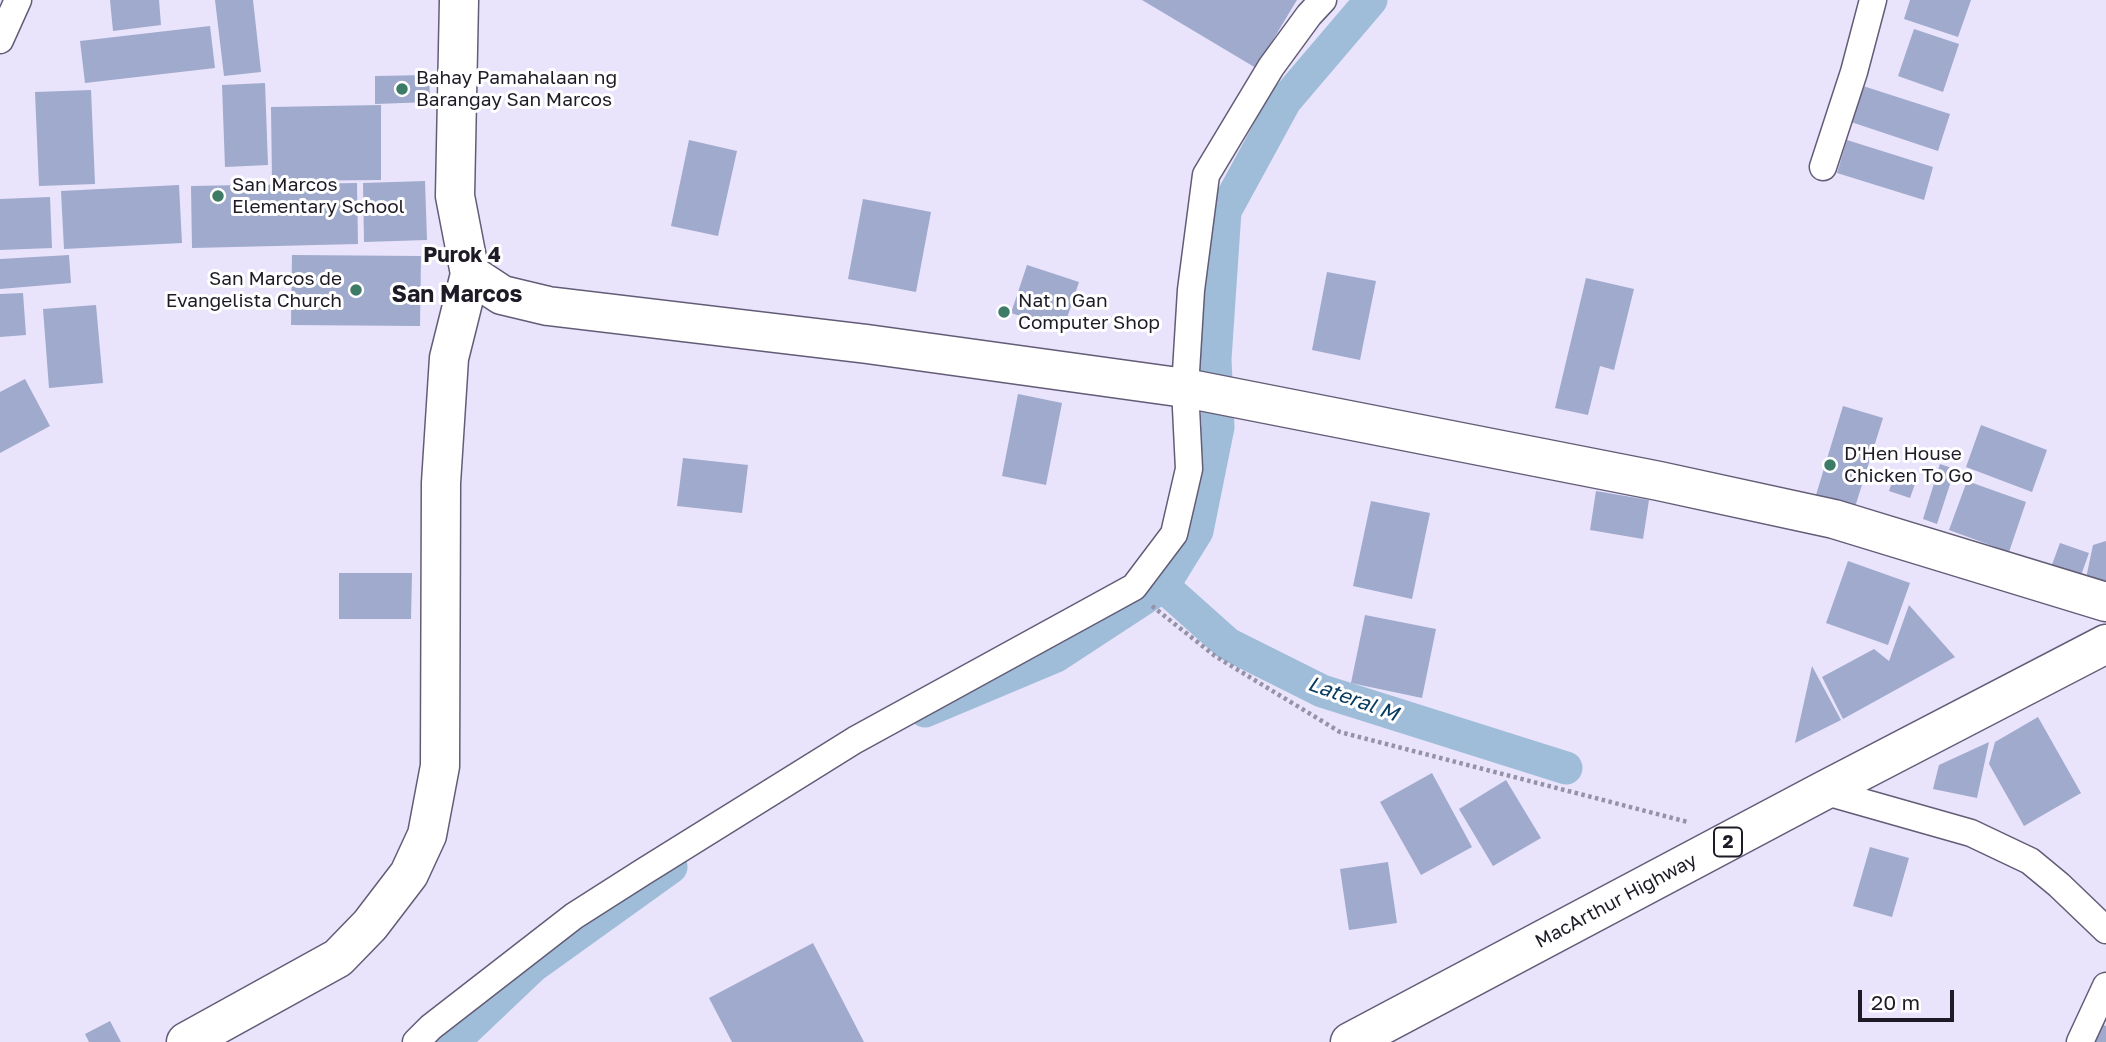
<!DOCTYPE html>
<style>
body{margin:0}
#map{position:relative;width:2106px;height:1042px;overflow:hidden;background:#e9e3fc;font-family:"Golos Text",sans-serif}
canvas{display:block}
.scale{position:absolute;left:1858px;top:990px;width:96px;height:32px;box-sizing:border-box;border:4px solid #1e1b26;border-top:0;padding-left:9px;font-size:21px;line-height:24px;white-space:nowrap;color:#1e1b26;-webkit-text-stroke:5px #fff;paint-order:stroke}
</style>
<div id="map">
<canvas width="2106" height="1042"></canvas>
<div class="scale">20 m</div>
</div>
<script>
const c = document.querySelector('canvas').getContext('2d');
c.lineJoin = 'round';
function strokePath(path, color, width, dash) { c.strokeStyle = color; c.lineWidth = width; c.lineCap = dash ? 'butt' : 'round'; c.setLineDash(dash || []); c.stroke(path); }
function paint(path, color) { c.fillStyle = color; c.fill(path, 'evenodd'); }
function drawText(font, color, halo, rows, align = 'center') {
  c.font = font + ' "Golos Text",sans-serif'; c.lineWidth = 6; c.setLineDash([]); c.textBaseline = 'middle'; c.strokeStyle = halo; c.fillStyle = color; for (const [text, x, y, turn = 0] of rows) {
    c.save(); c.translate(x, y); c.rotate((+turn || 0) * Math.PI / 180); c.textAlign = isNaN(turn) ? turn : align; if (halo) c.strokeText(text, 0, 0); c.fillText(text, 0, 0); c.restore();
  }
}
strokePath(new Path2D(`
 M1163,586l65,58 94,47 244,77
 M925,711l131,-55 107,-70 34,-55 21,-104 -3,-68 10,-148 60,-110 86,-101
 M453,1042l80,-76 138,-99`), '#9fbdd8', 33);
paint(new Path2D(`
 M110,0h49l2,25 -48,6z
 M215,0h38l8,72 -37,4z
 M1142,0h155l-41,68z
 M1910,0h61l-13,37 -54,-18z
 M210,26l5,42 -130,15 -5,-42z
 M1914,29l45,15 -16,48 -45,-16z
 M429,75l1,27 -55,2v-28z
 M265,83l3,82 -43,2 -3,-82z
 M1863,86l87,28 -12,37 -87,-29z
 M91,90l4,94 -56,2 -4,-94z
 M381,105v75l-109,1 -1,-74z
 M689,140l48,11 -19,85 -47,-10z
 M1847,140l86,27 -9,33 -87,-27z
 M425,181l2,59 -63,2 -1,-59z
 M357,183l1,61 -166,4 -1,-62z
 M179,185l3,58 -118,6 -3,-58z
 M50,197l2,51 -52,2v-51z
 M863,199l68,13 -15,80 -68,-13z
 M69,255l2,28 -71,6v-30z
 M292,255l129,1 -1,70 -129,-1z
 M1027,265l52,17 -16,48 -52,-17z
 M1327,272l49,9 -16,79 -48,-10z
 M1586,278l48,11 -20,81 -14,-4 -12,49 -33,-7z
 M23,293l3,42 -26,2v-43z
 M96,305l7,78 -54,5 -6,-79z
 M25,379l25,47 -50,27v-61z
 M1018,394l44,9 -16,82 -44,-9z
 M1843,406l40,12 -28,89 -39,-12z
 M1981,425l66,25 -15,42 -66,-25z
 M683,458l65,7 -6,48 -65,-7z
 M1940,464l15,5 -18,55 -14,-5z
 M1895,474l21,7 -6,17 -21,-7z
 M1967,481l59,21 -17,50 -60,-22z
 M1596,491l53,9 -6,39 -53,-9z
 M1371,501l59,12 -18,86 -59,-13z
 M2106,541v46l-21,-4 8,-38z
 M2060,543l29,10 -10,28 -29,-11z
 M1848,561l62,22 -22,62 -62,-22z
 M339,573h73l-1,46h-72z
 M1909,605l46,52 -112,62 -21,-42 52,-28 15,12z
 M1365,615l71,14 -14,69 -71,-15z
 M1812,666l29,54 -46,23z
 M2038,717l43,76 -57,33 -35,-62 6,-22z
 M1989,742l-12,56 -44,-9 6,-24z
 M1432,773l40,74 -51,28 -41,-73z
 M1506,780l35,58 -48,28 -34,-57z
 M1870,847l39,11 -17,59 -39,-11z
 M1388,862l9,61 -48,7 -9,-61z
 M813,943l51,99h-132l-23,-44z
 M110,1021l11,21h-32l-4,-8z
 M2098,1023l8,3v16h-17z`), '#9faacc');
const street = new Path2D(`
 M0,40l18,-40
 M1823,167l31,-95 19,-72
 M1823,791l148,42 59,28 29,24 47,45
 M416,1042l15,-15 143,-111 69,-44 212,-132 279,-153 40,-53 15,-65 -4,-81 6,-98 15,-115 65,-108 38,-52 14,-15
 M2080,1042l26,-56`);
const secondary = new Path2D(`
 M470,274l32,21 46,11 319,38 318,44 474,93 175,38 272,83
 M186,1042l152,-84 32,-33 39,-51 18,-39 13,-69 1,-283 8,-125 21,-84 -15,-78 4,-196`);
const highway = new Path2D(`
 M1350,1042l473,-251 283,-147`);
strokePath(street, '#635c76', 29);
strokePath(secondary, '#635c76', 41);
strokePath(highway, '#635c76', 41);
strokePath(new Path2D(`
 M1152,606l63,50 125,76 348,90`), '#9692a5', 4.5, [3.5, 3.5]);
strokePath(street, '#fff', 26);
strokePath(secondary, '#fff', 38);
strokePath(highway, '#fff', 38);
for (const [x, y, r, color] of [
 [402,89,7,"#3e7b67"],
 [218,196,7,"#3e7b67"],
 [356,290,7,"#3e7b67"],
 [1004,312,7,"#3e7b67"],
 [1830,465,7,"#3e7b67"]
]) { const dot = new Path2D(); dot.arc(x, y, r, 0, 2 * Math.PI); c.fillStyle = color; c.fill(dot); strokePath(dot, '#fff', 2.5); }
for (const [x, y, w] of [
 [1728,842,28]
]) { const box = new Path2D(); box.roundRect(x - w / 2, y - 14.5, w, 29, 5); c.fillStyle = '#fff'; c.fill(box); strokePath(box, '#1e1b26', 2); }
drawText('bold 18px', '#1e1b26', null, [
 ["2",1728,842]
]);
drawText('19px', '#1e1b26', '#fff', [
 ["Bahay Pamahalaan ng",416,78],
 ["Barangay San Marcos",416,100],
 ["San Marcos",232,185],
 ["Elementary School",232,207],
 ["San Marcos de",342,279,"right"],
 ["Evangelista Church",342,301,"right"],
 ["Nat n Gan",1018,301],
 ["Computer Shop",1018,323],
 ["D'Hen House",1844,454],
 ["Chicken To Go",1844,476]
], 'left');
drawText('19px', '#1e1b26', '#fff', [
 ["MacArthur Highway",1616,901,-28]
]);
drawText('bold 21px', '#1e1b26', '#fff', [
 ["Purok 4",462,255]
]);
drawText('italic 21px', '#063a5e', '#fff', [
 ["Lateral M",1353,699,20]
]);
drawText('bold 23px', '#1e1b26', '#fff', [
 ["San Marcos",457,295]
]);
</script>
